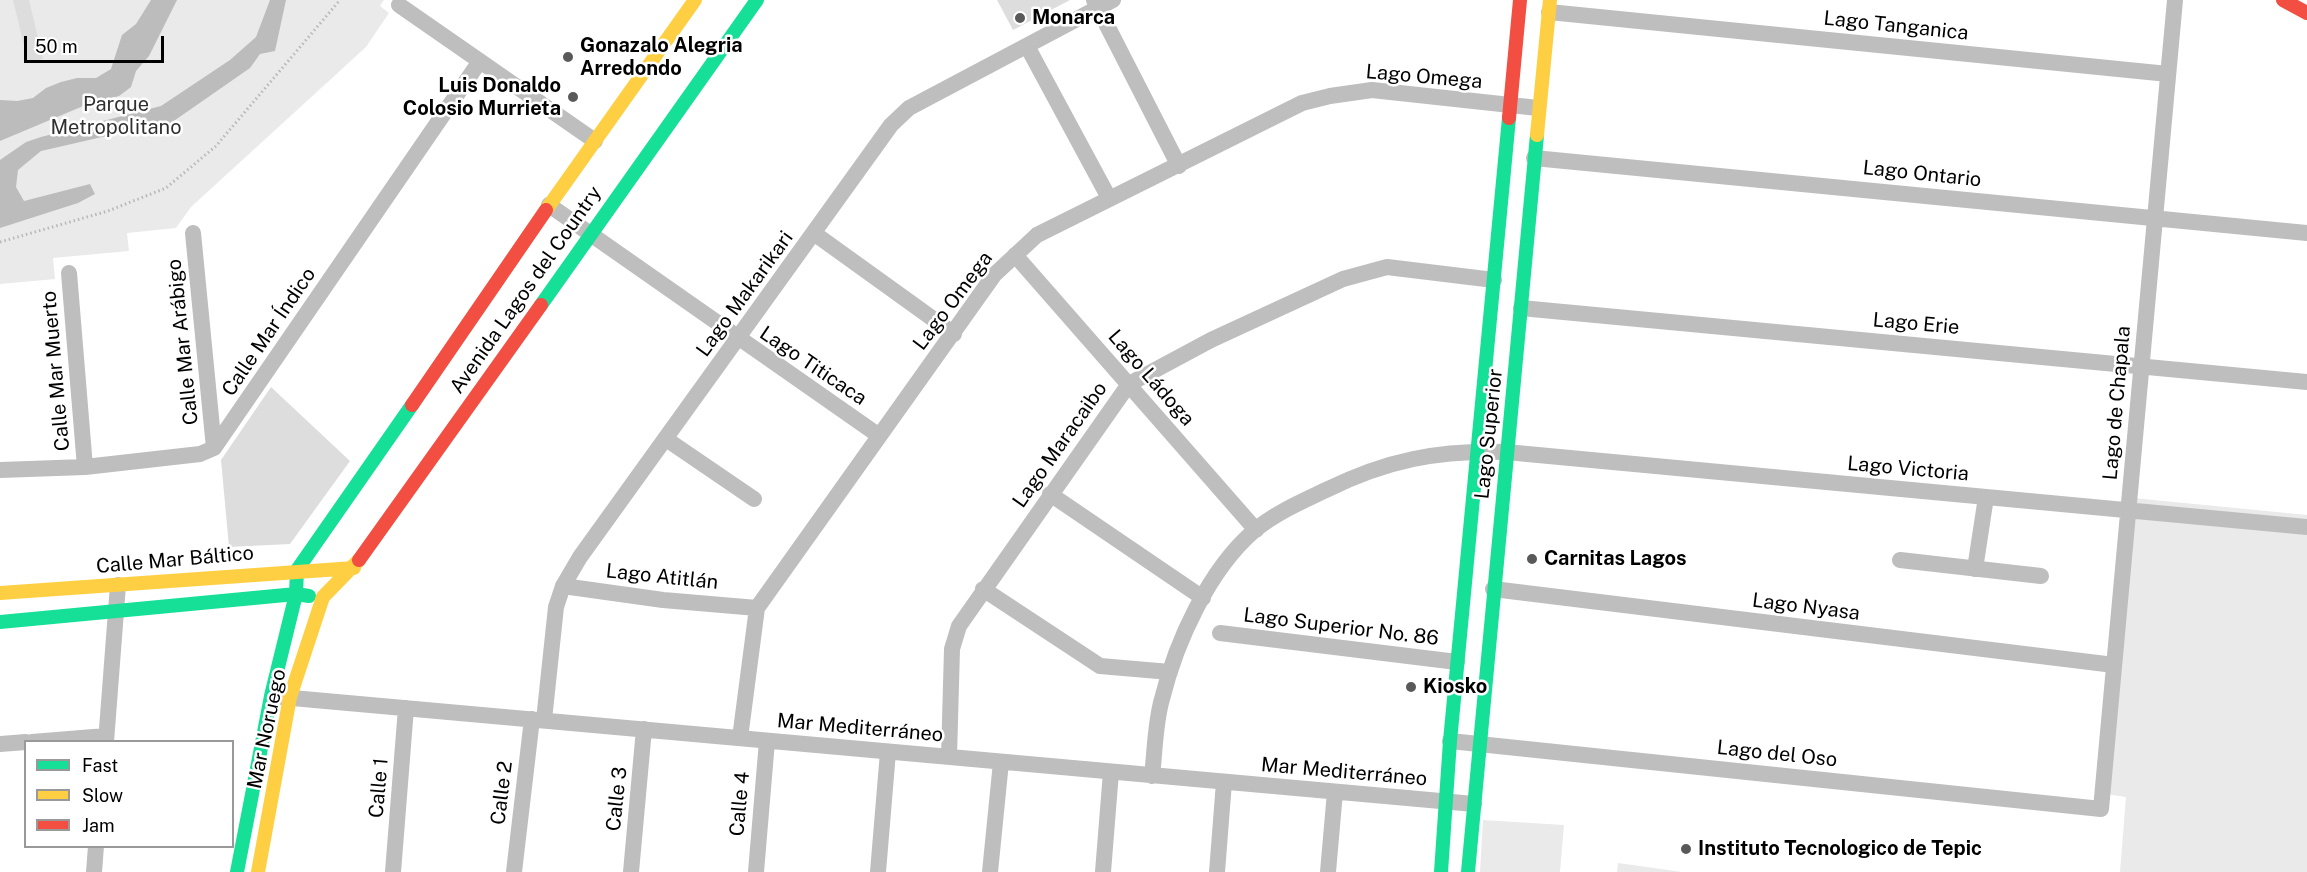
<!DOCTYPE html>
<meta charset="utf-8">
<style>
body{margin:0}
#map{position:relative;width:2307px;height:872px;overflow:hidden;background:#fff;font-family:"Public Sans",sans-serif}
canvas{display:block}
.legend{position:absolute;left:24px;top:740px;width:210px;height:108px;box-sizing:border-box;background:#fff;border:2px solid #999;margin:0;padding:8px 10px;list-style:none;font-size:18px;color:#000}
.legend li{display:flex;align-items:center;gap:12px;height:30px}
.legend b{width:30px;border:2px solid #999}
.scale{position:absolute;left:24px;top:36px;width:140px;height:27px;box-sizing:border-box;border:3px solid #000;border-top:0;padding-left:8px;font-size:18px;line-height:21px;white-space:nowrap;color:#000;-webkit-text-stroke:4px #fff;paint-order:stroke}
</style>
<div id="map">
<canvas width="2307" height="872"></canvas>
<ul class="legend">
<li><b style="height:8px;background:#16e098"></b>Fast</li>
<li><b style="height:8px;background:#ffcf43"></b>Slow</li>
<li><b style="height:8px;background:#f24e42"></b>Jam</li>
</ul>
<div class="scale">50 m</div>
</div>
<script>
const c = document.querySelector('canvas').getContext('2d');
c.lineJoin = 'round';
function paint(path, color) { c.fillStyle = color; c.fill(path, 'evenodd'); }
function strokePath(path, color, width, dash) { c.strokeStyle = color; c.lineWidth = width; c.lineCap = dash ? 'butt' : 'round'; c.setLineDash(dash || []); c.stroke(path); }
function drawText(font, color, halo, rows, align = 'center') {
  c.font = font + ' "Public Sans",sans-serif'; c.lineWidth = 5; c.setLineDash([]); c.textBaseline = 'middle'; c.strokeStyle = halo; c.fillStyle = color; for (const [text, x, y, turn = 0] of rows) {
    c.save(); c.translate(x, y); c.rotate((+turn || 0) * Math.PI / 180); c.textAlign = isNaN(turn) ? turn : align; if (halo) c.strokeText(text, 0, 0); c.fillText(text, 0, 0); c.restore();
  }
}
paint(new Path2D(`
 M0,0h384l-4,6 9,7 -23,34 -175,160 -15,21 -49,5 2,18 -76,7 2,21 -55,5z
 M2133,498l174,17v357h-187l6,-75 -20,-3z
 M1483,820l81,5 -4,47h-80z
 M1618,863l64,9h-65z`), '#eaeaea');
paint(new Path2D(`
 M151,0h26l-28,56 -13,15 -5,16 -12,9 -31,8 -88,37v-41l17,1 16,-3 13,-10 15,-6 16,-4h19l15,-9 11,-34 14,-11z
 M270,0h16l-11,51 -15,3 -10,14 -82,57 -31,4 -96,22 -23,19 -2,17 8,14 66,-17 5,10 -17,9 -78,25v-68l26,-18 15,-5 120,-31 69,-46 26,-23z`), '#bcbcbc');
paint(new Path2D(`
 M13,0h16l14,59 -15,3z
 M997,0h73l-57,30z
 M271,387l79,74 -60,83 -61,3 -8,-87z`), '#ddd');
strokePath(new Path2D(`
 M0,242l108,-31 58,-23 50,-42 124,-146`), '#b8b8b8', 3, [1.5, 3]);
strokePath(new Path2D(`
 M1094,0l85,166
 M399,5l196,136
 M1549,12l619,62
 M1027,46l82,152
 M1534,158l773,75
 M549,205l329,230
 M193,233l21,215
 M815,234l139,100
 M1015,255l241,275
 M69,273l16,194
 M1521,308l786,74
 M666,439l88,60
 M0,470l85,-3 115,-13 14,-6 266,-387
 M1050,494l153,104
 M1900,560l141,16
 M1975,569l11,-72
 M563,586l100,14 94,8
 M983,589l117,77 70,6
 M1493,589l621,76
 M1220,633l237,29
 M281,697l1193,107
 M544,720l12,-113 7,-21 17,-29 311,-432 18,-17 204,-108
 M740,738l17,-130 237,-333 43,-40 265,-132 28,-7 42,-6 166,18
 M1450,741l651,68 74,-809
 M32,742l74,-6
 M106,742l12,-157
 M0,744l26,-2
 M949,757l3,-108 7,-23 170,-242 82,-44 132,-61 44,-12 107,13
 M1152,776c3,-25 3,-53 10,-77 14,-57 47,-130 93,-169 20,-17 48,-29 71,-40 61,-30 112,-40 180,-38l801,75
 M94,872l2,-26
 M393,872l13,-164
 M514,872l18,-153
 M631,872l13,-143
 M756,872l11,-131
 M878,872l10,-120
 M990,872l11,-110
 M1103,872l8,-100
 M1217,872l7,-90
 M1328,872l7,-80`), '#bebebe', 16);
strokePath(new Path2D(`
 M541,305l216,-305
 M0,622l296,-28 13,2
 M237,872l34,-176 25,-102 1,-24 115,-165
 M1441,872l9,-131 59,-623
 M1468,872l69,-737`), '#16e098', 14);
strokePath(new Path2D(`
 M1537,135l13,-135
 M546,210l149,-210
 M0,593l354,-25
 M258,872l32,-175 33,-100 36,-37`), '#ffcf43', 14);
strokePath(new Path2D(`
 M2283,0l24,13
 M1509,118l11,-118
 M412,405l134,-195
 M359,560l182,-255`), '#f24e42', 14);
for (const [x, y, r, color] of [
 [1020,18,6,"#595959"],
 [568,57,6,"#595959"],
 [573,97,6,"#595959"],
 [1532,559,6,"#595959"],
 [1411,687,6,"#595959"],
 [1686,849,6,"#595959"]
]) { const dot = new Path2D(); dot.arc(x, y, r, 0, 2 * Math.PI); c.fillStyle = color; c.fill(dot); strokePath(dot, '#fff', 2); }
drawText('bold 20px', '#000', '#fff', [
 ["Monarca",1032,18],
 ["Gonazalo Alegria",580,46],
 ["Arredondo",580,69],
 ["Luis Donaldo",561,86,"right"],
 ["Colosio Murrieta",561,109,"right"],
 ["Carnitas Lagos",1544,559],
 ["Kiosko",1423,687],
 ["Instituto Tecnologico de Tepic",1698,849]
], 'left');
drawText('20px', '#000', '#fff', [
 ["Lago Tanganica",1896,26,6],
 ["Lago Omega",1424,77,5],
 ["Lago Ontario",1922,174,6],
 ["Avenida Lagos del Country",526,290,-55],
 ["Lago Makarikari",745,294,-54],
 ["Lago Omega",953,301,-53],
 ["Lago Erie",1916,324,5],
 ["Calle Mar Índico",269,332,-56],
 ["Calle Mar Arábigo",183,342,-96],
 ["Lago Titicaca",813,366,34],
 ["Calle Mar Muerto",56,371,-95],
 ["Lago Ládoga",1151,378,49],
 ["Lago de Chapala",2117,403,-85],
 ["Lago Superior",1489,434,-84],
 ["Lago Maracaibo",1060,445,-55],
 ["Lago Victoria",1908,469,5],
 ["Calle Mar Báltico",175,560,-5],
 ["Lago Atitlán",662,577,6],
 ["Lago Nyasa",1806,607,7],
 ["Lago Superior No. 86",1341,627,7],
 ["Mar Mediterráneo",860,728,5],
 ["Mar Noruego",267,729,-78],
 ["Lago del Oso",1777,754,6],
 ["Mar Mediterráneo",1344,772,5],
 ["Calle 1",379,788,-85],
 ["Calle 2",502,793,-83],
 ["Calle 3",617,799,-84],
 ["Calle 4",740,804,-85]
]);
drawText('20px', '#303030', '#fff', [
 ["Parque",116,105],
 ["Metropolitano",116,128]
]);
</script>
